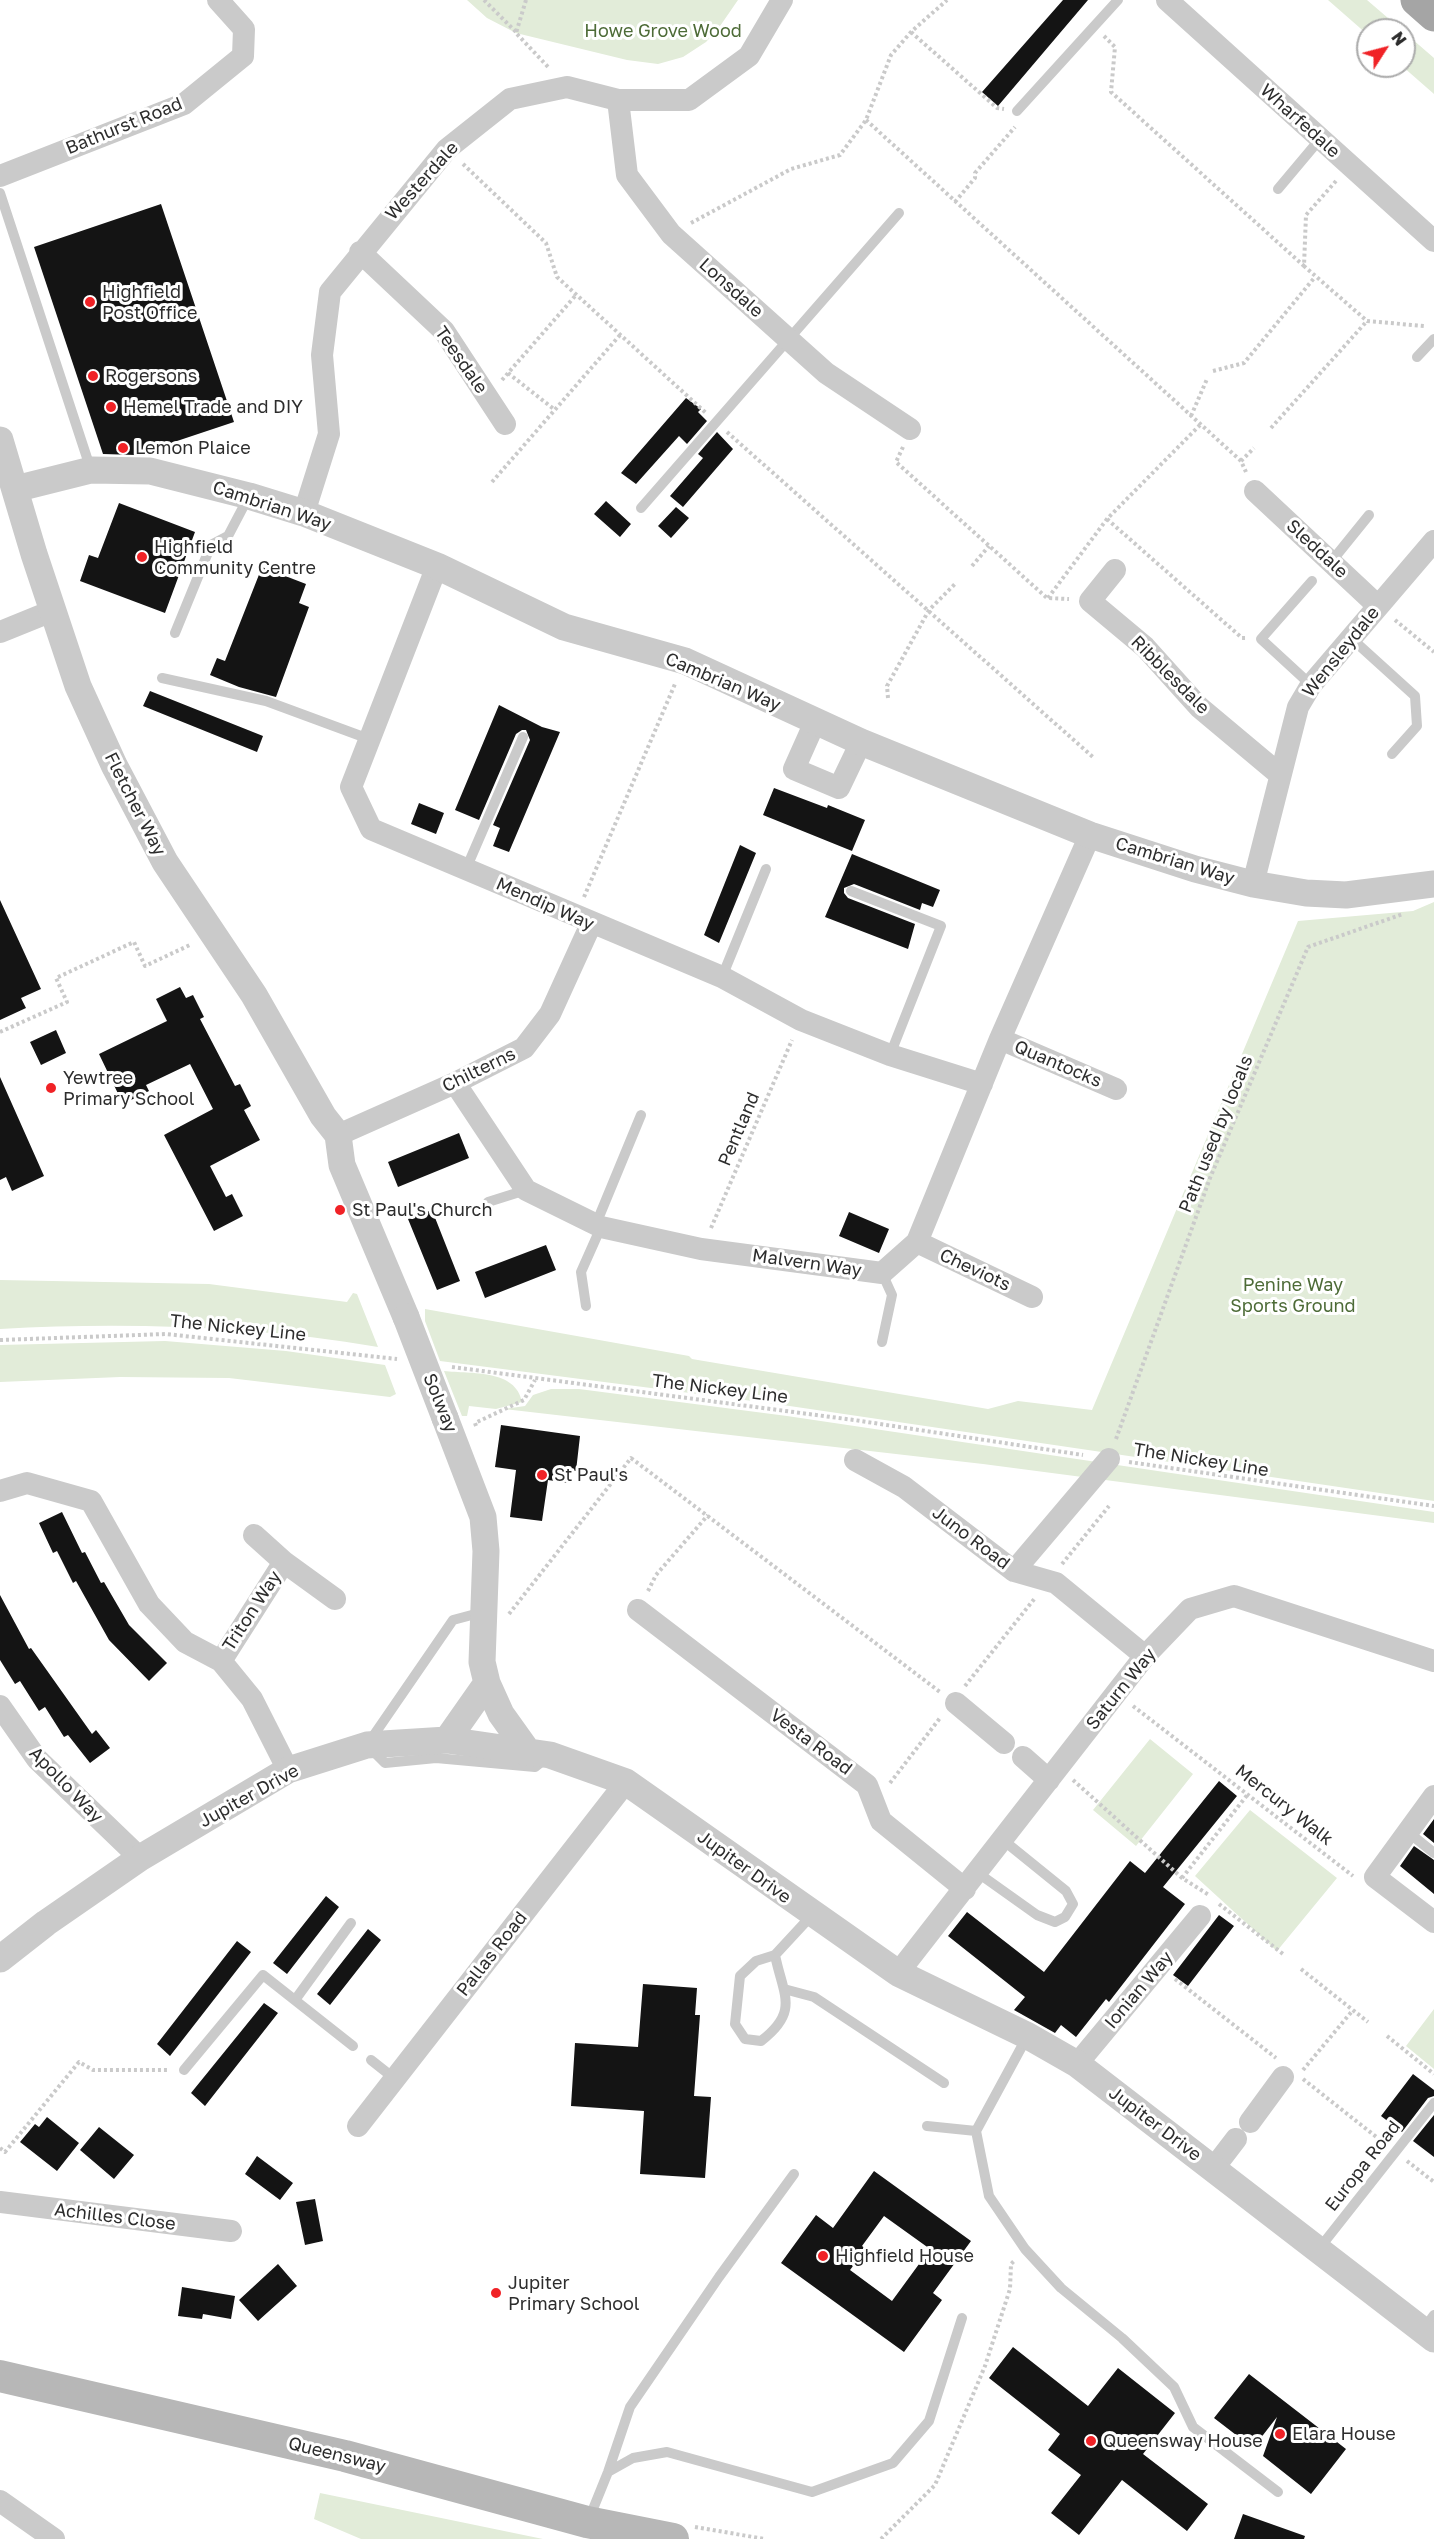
<!DOCTYPE html>
<style>
body{margin:0}
#map{position:relative;width:1434px;height:2539px;overflow:hidden;background:#fff;font-family:"Golos Text",sans-serif}
canvas{display:block}
.north{position:absolute;left:1356px;top:18px;width:60px;height:60px;box-sizing:border-box;background:#fff;border:2px solid #ababab;border-radius:50%;rotate:54deg;font-size:16px;font-weight:700;line-height:24px;text-align:center;color:#2d2d2d}
.north::after{content:'';display:block;margin:auto;width:21px;height:27px;background:#f02226;clip-path:polygon(50% 0,100% 100%,50% 72%,0 100%)}
</style>
<div id="map">
<canvas width="1434" height="2539"></canvas>
<div class="north">N</div>
</div>
<script>
const c = document.querySelector('canvas').getContext('2d');
c.lineJoin = 'round';
function paint(path, color) { c.fillStyle = color; c.fill(path, 'evenodd'); }
function strokePath(path, color, width, dash) { c.strokeStyle = color; c.lineWidth = width; c.lineCap = dash ? 'butt' : 'round'; c.setLineDash(dash || []); c.stroke(path); }
function drawText(font, color, halo, rows, align = 'center') {
  c.font = font + ' "Golos Text",sans-serif'; c.lineWidth = 6; c.setLineDash([]); c.textBaseline = 'middle'; c.strokeStyle = halo; c.fillStyle = color; for (const [text, x, y, turn = 0] of rows) {
    c.save(); c.translate(x, y); c.rotate((+turn || 0) * Math.PI / 180); c.textAlign = isNaN(turn) ? turn : align; if (halo) c.strokeText(text, 0, 0); c.fillText(text, 0, 0); c.restore();
  }
}
paint(new Path2D(`
 M467,0h271l-20,29 -12,13 -23,15 -25,7 -31,-4 -111,-27 -29,-15z
 M1328,0h39l35,30h-34v5z
 M1404,32l30,26v36l-32,-28z
 M1434,902v599l-658,-97 -336,-43 -15,-40v-12l264,47 3,3 296,50 30,-8 74,9 206,-489 115,-10z
 M0,1280l209,4 138,18 6,-9 4,1 21,53c-124,-21 -252,-25 -378,-18z
 M165,1341l121,10 99,14 11,29 -6,3 -161,-19 -109,-1 -120,5v-37z
 M444,1371c27,3 72,-2 78,31l-26,7 -27,-3 -2,10h-5z
 M551,1389h28l208,27 647,96v11l-451,-59 -479,-55 21,-3 8,-11z
 M1150,1739l43,35 -57,72 -43,-36z
 M1250,1810l87,68 -60,73 -82,-75z
 M1434,2009v60l-28,-23z
 M320,2493l223,46h-182l-47,-20z`), '#e2ecd9');
paint(new Path2D(`
 M1063,0h25l-90,106 -16,-14z
 M161,204l73,218 -99,33 -32,-1 -69,-207z
 M686,398l15,11 -3,3 9,9 -20,23 -8,-8 -43,48 -15,-11z
 M717,432l16,17 -50,58 -13,-11 33,-38 -5,-4z
 M606,501l25,23 -11,13 -26,-23z
 M119,503l76,29 -30,81 -85,-32 9,-26 9,3z
 M676,507l13,11 -18,20 -13,-12z
 M262,567l44,17 -7,19 10,4 -33,90 -37,-10 -29,-12 7,-17 8,3z
 M150,691l113,45 -6,16 -114,-46z
 M499,705l43,22 18,5 -51,120 -16,-6 7,-18 -7,-3 37,-85 -4,-10h-4l-6,4 -37,86 -24,-10z
 M774,788l53,20 1,-3 37,15 -13,31 -89,-36z
 M419,803l25,10 -8,21 -25,-10z
 M740,845l16,8 -37,90 -15,-8z
 M852,854l88,36 -7,17 -11,-4 -2,7 -66,-26 -10,4v5l4,5 67,26 -7,25 -83,-32z
 M0,900l41,89 -20,9 5,10 -26,12z
 M180,987l6,11 7,-3 11,22 -4,2 35,67 5,-2 11,22 -7,4 16,30 -50,26 16,31 6,-3 11,22 -29,15 -50,-96 49,-26 -23,-45 -44,21 3,6 -26,13 -24,-50 68,-33 -11,-22z
 M56,1030l10,23 -25,12 -11,-23z
 M0,1077l44,99 -32,15 -6,-14 -6,3z
 M459,1133l10,25 -71,29 -10,-25z
 M432,1210l28,71 -23,9 -29,-71z
 M849,1212l40,17 -10,24 -40,-17z
 M546,1245l10,25 -71,28 -10,-26z
 M501,1425l79,11 -4,35 -6,-1 -2,13 -20,-3 -6,41 -32,-4 6,-47 -21,-3z
 M62,1512l20,41 3,-1 16,31 3,-1 25,43 38,38 -18,18 -40,-41 -33,-59 -3,2 -16,-32 -4,2 -14,-30z
 M0,1595l29,54 2,-1 61,86 4,-4 14,18 -20,15 -22,-28 -4,2 -19,-30 -6,4 -19,-30 -5,3 -15,-24z
 M1219,1781l18,15 -74,91 22,17 -76,98 -3,-3 -30,38 -15,-12 -6,8 -41,-23 11,-13 -77,-61 19,-24 77,60 86,-111 15,12z
 M1434,1819v24l-11,-9z
 M1414,1846l20,14v34l-34,-28z
 M326,1896l13,11 -52,67 -14,-11z
 M1219,1915l15,11 -46,60 -15,-11z
 M368,1929l13,11 -51,65 -13,-11z
 M237,1941l14,11 -81,104 -13,-12z
 M643,1984l54,4 -2,27h5l-6,81 17,1 -6,81 -65,-4 4,-63 -73,-5 4,-63 63,4z
 M264,2003l14,10 -73,93 -14,-13z
 M1413,2074l21,16v6l-6,2 -26,34 -21,-16z
 M1434,2115v42l-21,-16z
 M47,2117l32,26 -22,28 -37,-29 15,-18 4,3z
 M99,2127l35,28 -20,24 -34,-29z
 M257,2156l36,27 -13,17 -35,-26z
 M874,2171l97,70 -38,52 9,7 -38,52 -123,-89 35,-48 17,13zM884,2216l46,33 -38,52 -42,-31 16,-21 -4,-3z
 M315,2199l8,42 -18,4 -9,-43z
 M278,2264l19,22 -39,35 -19,-21z
 M182,2287l53,9 -4,23 -28,-5 -1,5 -24,-3z
 M1013,2347l75,59 30,-38 57,45 -32,41 65,50 -21,27 -65,-51 -43,55 -28,-22 30,-38 -33,-25 12,-16 -71,-56z
 M1249,2374l97,75 -35,45 -48,-38 14,-39 -24,31 -39,-30z
 M1243,2514l62,22 -1,3h-70z`), '#141414');
strokePath(new Path2D(`
 M484,0l32,32
 M526,0l-10,33 34,36
 M911,32l86,76 7,1
 M1104,36l11,11 -4,45 193,174
 M866,120l375,341 5,11
 M463,164l83,79 11,34 149,136
 M1336,181l-30,34 -2,51 63,55 57,5
 M955,202l20,-24v-5l40,-46
 M691,223l100,-54 49,-14 26,-35 25,-65 20,-23 36,-32
 M1213,371l31,-8 71,-86
 M508,373l47,37
 M502,380l74,-85
 M1191,416l16,-37
 M1271,428l96,-107
 M727,432l367,326
 M903,447l-7,15 151,136 22,1
 M1241,461l13,-13
 M492,482l128,-147
 M1107,519l135,119h6
 M972,566l17,-20
 M1048,598l59,-79 93,-94
 M1395,620l39,32
 M888,698l-1,-12 42,-76 26,-26
 M584,897l91,-213
 M0,1032l67,-30 -11,-24 78,-36 11,24 47,-22
 M711,1228l81,-188
 M0,1340l166,-6 231,25
 M452,1367l402,53 229,35
 M476,1426l-1,-3 49,-23 11,-20
 M1116,1439l94,-261 98,-231 95,-33
 M1129,1462l305,44
 M1062,1564l47,-58
 M648,1591l8,-16 52,-60
 M509,1614l122,-156 309,234
 M965,1686l70,-88
 M1133,1706l220,170
 M1073,1780l109,98 27,17
 M890,1783l50,-65
 M1182,1878l66,-84
 M1219,1904l64,50
 M1301,1969l67,53
 M1175,1979l101,79
 M1387,2036l47,38
 M1303,2070l50,-60
 M1303,2079l81,64
 M0,2148l5,4 74,-90 14,8h75
 M1407,2161l27,21
 M695,2527l70,12
 M881,2539l54,-54 50,-119 25,-77 1,-25 4,-4`), '#cacaca', 4, [3, 3]);
strokePath(new Path2D(`
 M1017,111l101,-111
 M1278,189l42,-50
 M0,193l91,277
 M1417,357l17,-18
 M641,508l258,-295
 M1331,562l38,-47
 M175,633l36,-88 17,-9 21,-40
 M1351,638l64,58 2,30 -25,28
 M162,678l104,23 103,38
 M1311,685l-50,-46 51,-58
 M466,869l57,-132
 M851,891l90,35 -51,129
 M722,977l44,-108
 M488,1202l38,-12
 M596,1224l45,-109
 M586,1306l-5,-34 20,-45
 M882,1342l10,-47 -10,-22
 M483,1612l-30,8 -86,125 18,18 51,-5 99,9 10,-8
 M1408,1832l26,21
 M978,1873l59,42 18,7 10,-5 8,-13 -7,-13 -63,-51
 M775,1955c8,40 25,56 -14,86l-16,-2 -10,-15 5,-48 16,-15z
 M775,1955l37,-40
 M784,1989l30,8 130,86
 M295,2000l56,-77
 M1027,2037l-51,94 13,65 36,53 36,39 61,50 52,49 19,40 85,65
 M371,2060l24,19
 M184,2070l79,-95 90,71
 M927,2126l49,5
 M1318,2250l116,-147
 M1423,2330l11,-15
 M608,2472l25,-14 34,-6 145,40 81,-29 36,-42 33,-103
 M589,2519l19,-47 22,-65 89,-130 75,-103`), '#cacaca', 10);
strokePath(new Path2D(`
 M1167,0l267,241
 M618,100l9,75 44,59 155,139 84,56
 M0,176l184,-72 59,-48 1,-27 -26,-29
 M360,252l84,79 61,93
 M1255,491l123,115
 M304,513l25,-79 -7,-79 8,-63 117,-143 63,-50 57,-12 51,13h71l60,-44 33,-56
 M437,566l-86,221 20,42 351,148 79,43 89,35 92,29
 M1115,570l-25,31 55,46 54,60 80,67
 M0,632l52,-21
 M815,722l-21,47 45,19 22,-46
 M1253,884l45,-177 13,-22 123,-144
 M1000,1039l116,50
 M455,1083l71,107 75,37 100,22 181,24 35,-31 83,-203 90,-204
 M338,1135l117,-52 69,-35 26,-34 41,-90
 M917,1242l115,55
 M855,1460l49,27 110,84 42,12 89,73
 M0,1491l27,-8 64,18 58,103 36,38 36,19 31,38 36,71
 M254,1535l30,27 51,37
 M1014,1571l95,-112
 M638,1610l229,175 14,36 84,68
 M221,1661l63,-99
 M956,1703l48,40
 M0,1706l37,53 103,99
 M1023,1757l26,23
 M1434,1796l-59,81 59,45
 M898,1973l247,-317 45,-47 44,-13 200,65
 M1077,2064l123,-148
 M1250,2122l33,-45
 M358,2126l268,-344
 M1213,2169l23,-30
 M0,2202l231,29
 M0,2501l54,38`), '#cacaca', 22);
strokePath(new Path2D(`
 M0,440l34,114 44,132 36,79 51,97 89,133 69,121 15,19 4,30 64,152
 M15,489l76,-19 59,1 99,25 55,17 133,53 127,61 121,34 176,81 229,93 105,34 58,15 53,9 40,2 88,-11
 M445,1418l38,99 3,34 -4,111 5,21 14,31 25,35
 M447,1740l40,-57
 M0,1959l46,-36 94,-65 148,-88 79,-25 80,-5 103,15 76,27 272,191 130,63 49,28 357,275`), '#cacaca', 27);
strokePath(new Path2D(`
 M0,2376l345,80 242,66 86,17`), '#b7b7b7', 32);
strokePath(new Path2D(`
 M1417,0l17,15`), '#a5a5a5', 33);
strokePath(new Path2D(`
 M406,1317l39,101`), '#cacaca', 27);
for (const [x, y, r, color] of [
 [90,302,6,"#f02226"],
 [93,376,6,"#f02226"],
 [111,407,6,"#f02226"],
 [123,448,6,"#f02226"],
 [142,557,6,"#f02226"],
 [51,1088,6,"#f02226"],
 [340,1210,6,"#f02226"],
 [542,1475,6,"#f02226"],
 [823,2256,6,"#f02226"],
 [496,2293,6,"#f02226"],
 [1280,2434,6,"#f02226"],
 [1091,2441,6,"#f02226"]
]) { const dot = new Path2D(); dot.arc(x, y, r, 0, 2 * Math.PI); c.fillStyle = color; c.fill(dot); strokePath(dot, '#fff', 2); }
drawText('18px', '#4d6b37', '#fff', [
 ["Howe Grove Wood",663,31],
 ["Penine Way",1293,1285],
 ["Sports Ground",1293,1306]
]);
drawText('18px', '#2d2d2d', '#fff', [
 ["Wharfedale",1300,121,42],
 ["Bathurst Road",124,126,-22],
 ["Westerdale",422,181,-48],
 ["Lonsdale",731,288,42],
 ["Teesdale",461,360,55],
 ["Cambrian Way",272,506,18],
 ["Sleddale",1317,549,43],
 ["Wensleydale",1341,652,-51],
 ["Ribblesdale",1170,675,45],
 ["Cambrian Way",723,682,23],
 ["Fletcher Way",135,804,63],
 ["Cambrian Way",1175,861,17],
 ["Mendip Way",545,904,24],
 ["Quantocks",1058,1064,23],
 ["Chilterns",479,1070,-26],
 ["Pentland",739,1129,-67],
 ["Path used by locals",1216,1134,-68],
 ["Malvern Way",807,1263,8],
 ["Cheviots",975,1270,25],
 ["The Nickey Line",238,1328,6],
 ["The Nickey Line",720,1389,7],
 ["Solway",440,1403,68],
 ["The Nickey Line",1201,1460,9],
 ["Juno Road",971,1538,37],
 ["Triton Way",252,1611,-57],
 ["Saturn Way",1121,1689,-51],
 ["Vesta Road",811,1742,37],
 ["Apollo Way",66,1785,46],
 ["Jupiter Drive",249,1796,-29],
 ["Mercury Walk",1284,1805,38],
 ["Jupiter Drive",744,1867,36],
 ["Pallas Road",492,1954,-52],
 ["Ionian Way",1139,1990,-50],
 ["Jupiter Drive",1155,2124,37],
 ["Europa Road",1363,2166,-52],
 ["Achilles Close",115,2217,7],
 ["Queensway",337,2455,14]
]);
drawText('18px', '#2d2d2d', '#fff', [
 ["Highfield",102,292],
 ["Post Office",102,313],
 ["Rogersons",105,376],
 ["Hemel Trade and DIY",123,407],
 ["Lemon Plaice",135,448],
 ["Highfield",154,547],
 ["Community Centre",154,568],
 ["Yewtree",63,1078],
 ["Primary School",63,1099],
 ["St Paul's Church",352,1210],
 ["St Paul's",554,1475],
 ["Highfield House",835,2256],
 ["Jupiter",508,2283],
 ["Primary School",508,2304],
 ["Elara House",1292,2434],
 ["Queensway House",1103,2441]
], 'left');
</script>
